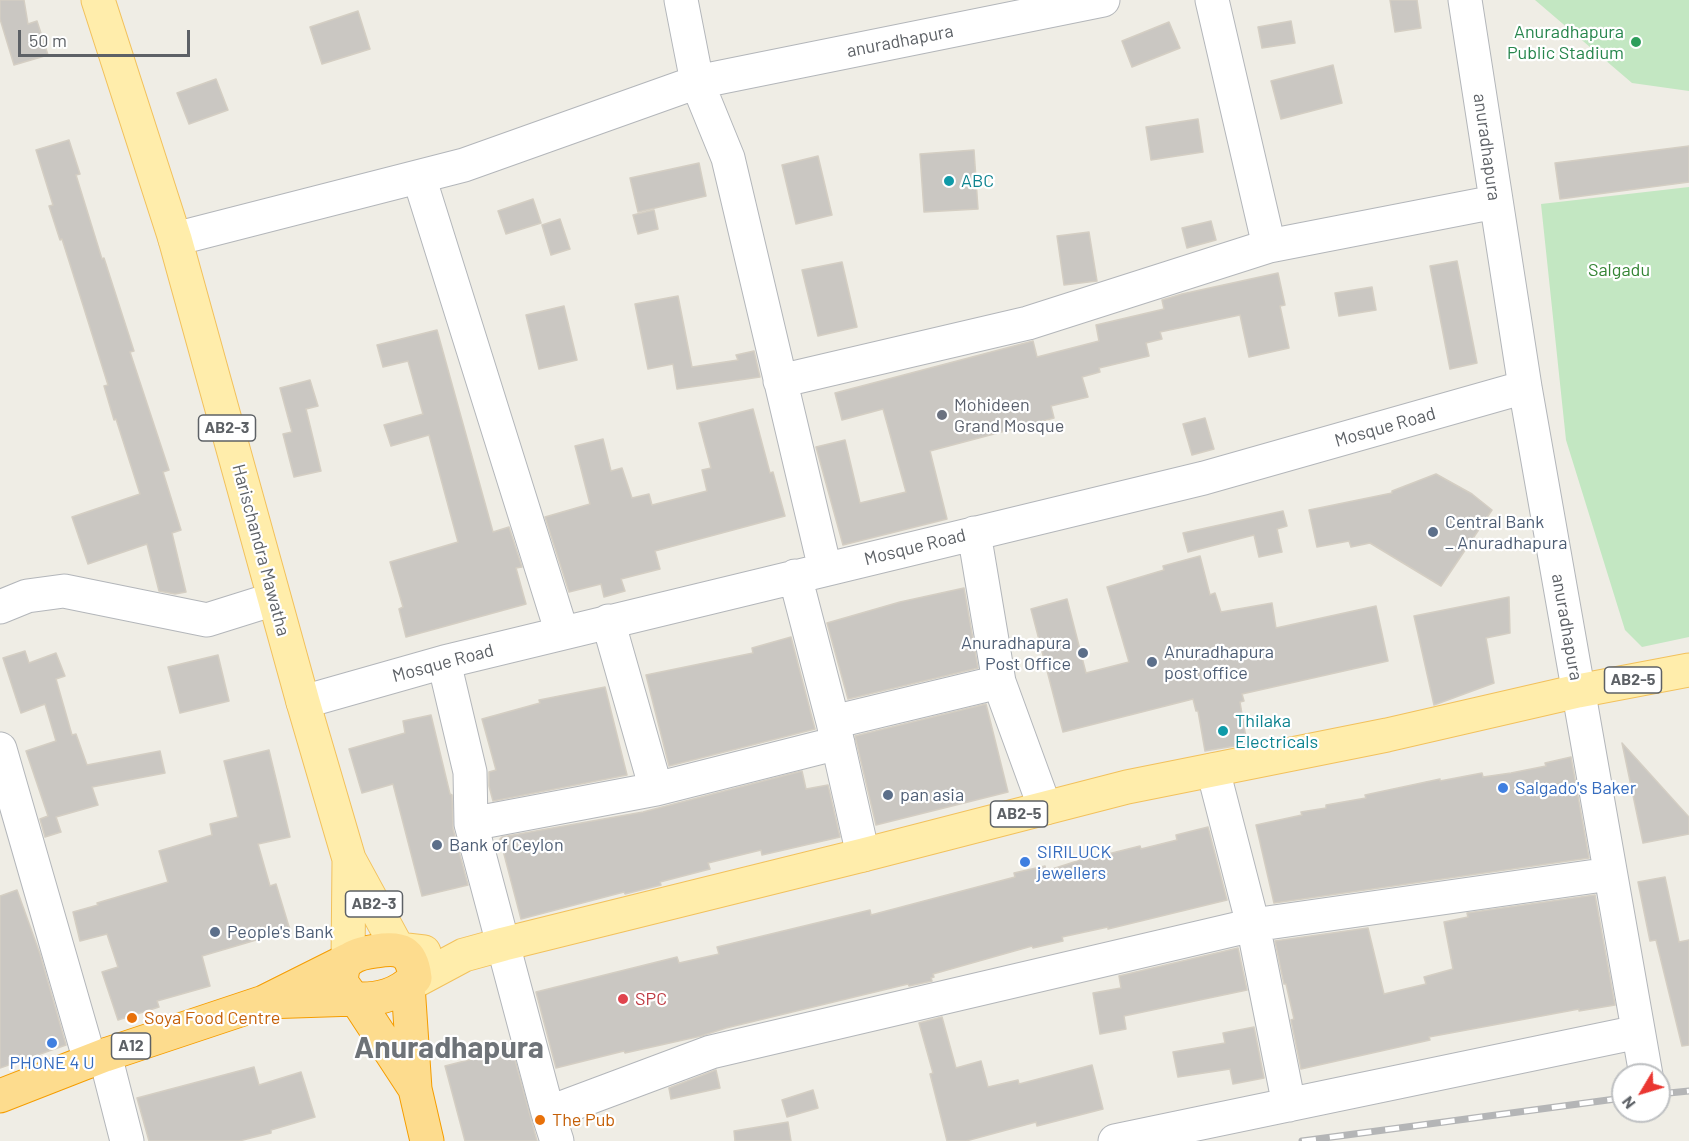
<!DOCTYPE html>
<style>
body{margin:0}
#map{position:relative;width:1689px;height:1141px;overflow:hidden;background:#efede5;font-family:Barlow,sans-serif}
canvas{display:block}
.north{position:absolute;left:1611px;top:1063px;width:60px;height:60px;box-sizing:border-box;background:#fff;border:2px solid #bec0c2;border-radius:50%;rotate:232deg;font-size:16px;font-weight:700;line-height:24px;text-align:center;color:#5d6166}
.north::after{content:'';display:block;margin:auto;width:21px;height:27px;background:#ea3631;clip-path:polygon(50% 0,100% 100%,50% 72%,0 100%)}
.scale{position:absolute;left:18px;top:30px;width:172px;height:27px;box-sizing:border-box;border:3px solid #5d6166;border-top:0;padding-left:8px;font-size:18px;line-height:21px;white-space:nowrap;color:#5d6166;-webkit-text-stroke:4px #fff;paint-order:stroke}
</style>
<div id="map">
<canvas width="1689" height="1141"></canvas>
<div class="north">N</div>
<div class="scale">50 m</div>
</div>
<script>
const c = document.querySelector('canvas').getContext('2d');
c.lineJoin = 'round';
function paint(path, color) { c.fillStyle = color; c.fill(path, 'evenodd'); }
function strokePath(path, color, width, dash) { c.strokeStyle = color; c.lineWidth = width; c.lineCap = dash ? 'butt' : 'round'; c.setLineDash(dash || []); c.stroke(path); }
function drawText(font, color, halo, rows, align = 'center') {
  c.font = font + ' Barlow,sans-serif'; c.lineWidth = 4.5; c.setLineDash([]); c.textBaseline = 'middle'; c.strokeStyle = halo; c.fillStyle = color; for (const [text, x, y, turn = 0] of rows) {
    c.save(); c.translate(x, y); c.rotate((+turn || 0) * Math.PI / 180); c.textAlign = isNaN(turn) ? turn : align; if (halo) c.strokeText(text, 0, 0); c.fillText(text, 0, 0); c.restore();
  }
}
paint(new Path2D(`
 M1535,0h154v91l-57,-8z
 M1689,187v450l-47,10 -17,-17 -59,-190 -25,-236z`), '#c3e7c2');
const building = new Path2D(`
 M0,0h24l4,24 9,-3 11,34 -34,10 -14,-46z
 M1390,0h27l4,28 -26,4z
 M358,11l12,38 -48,15 -12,-37z
 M1291,21l4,22 -33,5 -4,-21z
 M1169,22l11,26 -48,19 -10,-26z
 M1333,65l9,38 -61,16 -10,-38z
 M216,79l12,31 -39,14 -12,-31z
 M1198,119l5,33 -52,8 -5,-33z
 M69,140l11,34 -4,1 26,84 2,-1 19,59 11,34 -4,1 39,118 -6,2 18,58 -9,3 14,59 -11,2 -16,-3 -12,-47 -59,20 -16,-47 68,-23 -24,-75 -2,1 -10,-34 4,-1 -26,-83 -20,-63 -2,1 -11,-34 4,-1 -17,-55z
 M1689,146v36l-129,17 -5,-36z
 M974,150l4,59 -54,3 -4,-58z
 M818,156l14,59 -36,9 -14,-59z
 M699,163l7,33 -68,16 -8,-34z
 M533,199l8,24 -35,11 -8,-23z
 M654,210l4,19 -20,5 -5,-19z
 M560,219l10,30 -19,6 -9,-30z
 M1211,221l5,19 -29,8 -5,-20z
 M1089,232l8,49 -33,4 -7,-49z
 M1457,261l20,102 -27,6 -20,-103z
 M842,262l15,65 -39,9 -16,-66z
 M1278,273l7,32 -5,1 9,42 -40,9 -9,-42 -80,17 2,7 -16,4 3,13 -50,12 1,4 -18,5 6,20 -37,9 3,12 -124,33 17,68 -104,26 -27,-98 29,-7 15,63 46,-11 -23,-83 -41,11 -7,-27 198,-52 4,16 62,-16 -3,-16 68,-16 -2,-9 20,-6z
 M1372,287l4,23 -37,6 -4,-23z
 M678,296l14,71 46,-7 -2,-5 18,-4 6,26 -83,12 -4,-25 -25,5 -13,-65z
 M564,306l13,54 -38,9 -13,-54z
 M437,330l56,202 16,-5 13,40 -6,1 10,36 -120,33 -7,-28 4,-2 -13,-45 68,-20 -29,-107 -38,11 -7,-21 39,-11 -15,-53 -25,6 -6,-22z
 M310,380l8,26 -12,3 15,62 -27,6 -11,-43 9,-2 -12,-44z
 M753,409l17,64 3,-1 12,44 -130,35 5,18 -39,10 4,12 -21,6 -3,-13 -32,8 -24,-75 45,-13 -15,-58 28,-7 8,32 11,-3 10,30 17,-4 3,11 55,-14 -5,-21 9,-2 -12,-45z
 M1205,418l9,31 -22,6 -9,-31z
 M1436,474l36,20 20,16 -51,76 -71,-43 -19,4 -2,-6 -32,6 -8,-37 83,-17v-2z
 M1283,511l4,15 -10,3 5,23 -23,5 -5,-22 -66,17 -5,-19z
 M1200,556l10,39 5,-2 6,19 51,-9 4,25 100,-22 12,55 -146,33 2,7 -4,1 7,42 -42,7 -7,-40h-2l-3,-12 -130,33 -32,-123 36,-10 19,74 43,-11 -22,-75 57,-17 -1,-4z
 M964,588l14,80 -130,31 -21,-76 73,-21z
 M1509,597l1,36 -24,5 8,45 -60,22 -20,-89z
 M791,637l24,92 -146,37 -23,-91 107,-22 -1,-5z
 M25,651l4,12 27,-10 9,23 -9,3 16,56 4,-1 11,31 73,-14 5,22 -73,14 6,18 -42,12 5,15 -16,5 -5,-18 8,-3 -22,-65 30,-10 -11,-37 -24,9 -18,-55z
 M218,655l11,46 -49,12 -12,-46z
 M605,687l22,88 -134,26 -4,-15v-14l7,-2 -14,-51 58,-16 -1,-3z
 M986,704l22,88 -132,33 -21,-89z
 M431,715l19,79 2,1 1,34 15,56 -46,11 -29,-112 -31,9 -13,-44 56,-16 -2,-12z
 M1622,743l67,74v17l-46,9z
 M269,750l21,87 -32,7 12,42 6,-2 14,46 -88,26 8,30 -53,15 2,6 -41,13 -16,-48 16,-5 -11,-33 -27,7 -7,-29 25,-7 -1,-2 71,-21 -9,-31 53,-16 -2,-11 28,-7 -14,-56z
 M1571,757l18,101 -315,45 -18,-78 46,-10 -1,-3 25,-4v-3l40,-7 -1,-3 75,-16v2l42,-8 1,4 28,-4 35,-7 -1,-3z
 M802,771l4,18 22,-4 12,52 -78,18 -1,-5 -53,13 2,6 -50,13 1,3 -36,9 -1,-2 -103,27 -21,-80 2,-2 141,-25z
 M1208,827l19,73 -119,29v-2l-46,10 1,4 -30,7 -1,-2 -99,28 1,3 -3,1 1,3 -23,5 -1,-2 -182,44 -25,8 -76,17 -1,-2 -68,17 -20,-76 141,-35 2,6 40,-9 -2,-7 153,-37 1,5 144,-38 -1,-4 31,-7 1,5 50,-16v2l44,-11 1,3 36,-9 -1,-5z
 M1665,877l14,65 10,-2v105l-7,1 -26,-106 -6,1 -12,-59z
 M17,890l23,64 26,91 -66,23v-172z
 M1595,895l20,110 -36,6v-2l-150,28 1,3 -129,29 -10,-49 3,-1 -8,-35h-2l-9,-43 93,-13 16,66 42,-10 -2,-7 29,-8 -9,-47 24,-5 -1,-4z
 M1238,948l9,42 -123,26 2,13 -26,5 -7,-41 28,-5 -2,-12z
 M942,1017l14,51 25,-7 7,26 30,-7 1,4 73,-19 11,44 -66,17 -1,-4 -70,19h-19l-17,-67 3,-1 -14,-50z
 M1254,1027l10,51 -31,6 -3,-15 -52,8 -5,-25 52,-9 -2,-10z
 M512,1049l25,92h-72l-20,-75z
 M254,1067l5,18 42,-13 14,45 -44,13v3l-32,8h-90l-12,-43z
 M716,1070l4,18 -49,11 -2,-11z
 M813,1090l5,18 -31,9 -5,-17z
 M788,1122l3,19h-56l-1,-10z`);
paint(building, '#cac7c2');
strokePath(building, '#d4cec3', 1.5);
const minor = new Path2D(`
 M681,0l16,82 406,-82
 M1212,0l57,246
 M1465,0l60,387 121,688
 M419,177l143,456
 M175,239l289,-74 233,-83 31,76 97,411
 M780,381l248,-58 241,-77 226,-44
 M974,533l25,149 46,126
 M795,576l38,146 30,133
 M0,607l27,-11 37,-5 143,29 67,-21
 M608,621l48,168
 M444,662l26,110 1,52 77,289 163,-61 542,-127 357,-51
 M303,702l141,-40 760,-184 321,-91
 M833,722l166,-40
 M0,749l90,312
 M1213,770l40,155 36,180
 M471,824l185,-35 182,-46
 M105,1055l22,86
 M548,1113l9,28
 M1115,1141l523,-109`);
const major = new Path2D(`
 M98,0l77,239 128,463 46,157 49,90 26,3
 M348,960l1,-99
 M408,985l56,-30 40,-11 359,-89 264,-68 260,-52 191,-44 111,-21`);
const highway = new Path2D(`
 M408,985l7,104 12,52
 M264,1002l92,-3c23,1 42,-4 59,-21 -3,-27 -14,-31 -39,-27 -8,1 -20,3 -27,9 -7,5 -7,14 -8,22l8,11 7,6 59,90
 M0,1096l105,-41 159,-53 84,-42`);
strokePath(minor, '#b3b6ba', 35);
strokePath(major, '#f2c15c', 35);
strokePath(highway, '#f59d00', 35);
strokePath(minor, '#fff', 33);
strokePath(major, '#ffedab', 33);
strokePath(highway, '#fddc8e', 33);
const rail = new Path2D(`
 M1659,1094l30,-3
 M1302,1141l321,-43`);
strokePath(rail, '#b4b5b6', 7);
strokePath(rail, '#fff', 4.5, [14]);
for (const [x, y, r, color] of [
 [1636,42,6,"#2e9e5b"],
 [949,181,6,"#0f9aa8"],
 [942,415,6,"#6b7280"],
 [1433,532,6,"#5c6f8a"],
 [1083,653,6,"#5c6f8a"],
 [1152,662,6,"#5c6f8a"],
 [1223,731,6,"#0f9aa8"],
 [1503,788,6,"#3f7fe0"],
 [888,795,6,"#5c6f8a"],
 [437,845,6,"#5c6f8a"],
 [1025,862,6,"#3f7fe0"],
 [215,932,6,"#5c6f8a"],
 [623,999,6,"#e0444e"],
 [132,1018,6,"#e8710a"],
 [52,1043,6,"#3f7fe0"],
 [540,1120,6,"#e8710a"]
]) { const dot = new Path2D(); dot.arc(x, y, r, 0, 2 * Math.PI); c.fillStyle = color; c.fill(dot); strokePath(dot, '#fff', 2); }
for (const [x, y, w] of [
 [227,428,57],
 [1633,680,57],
 [1019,814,57],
 [374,904,57],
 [131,1046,39]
]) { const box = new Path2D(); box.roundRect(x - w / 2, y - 13, w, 26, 4.5); c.fillStyle = '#fff'; c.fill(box); strokePath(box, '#5d6166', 1.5); }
drawText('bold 16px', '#5d6166', null, [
 ["AB2-3",227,428],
 ["AB2-5",1633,680],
 ["AB2-5",1019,814],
 ["AB2-3",374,904],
 ["A12",131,1046]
]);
drawText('18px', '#27864d', '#fff', [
 ["Anuradhapura",1624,32],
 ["Public Stadium",1624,53]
], 'right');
drawText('18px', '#5d6166', '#fff', [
 ["anuradhapura",900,41,-11],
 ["anuradhapura",1487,147,82],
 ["Mosque Road",1385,427,-16],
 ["Mosque Road",915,547,-14],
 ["Harischandra Mawatha",261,550,75],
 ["anuradhapura",1567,627,80],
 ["Mosque Road",443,663,-15]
]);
drawText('18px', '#0d838f', '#fff', [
 ["ABC",961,181],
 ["Thilaka",1235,721],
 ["Electricals",1235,742]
], 'left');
drawText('18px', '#358535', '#fff', [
 ["Salgadu",1619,270]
]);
drawText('18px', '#5b616d', '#fff', [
 ["Mohideen",954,405],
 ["Grand Mosque",954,426]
], 'left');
drawText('18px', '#4e5e75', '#fff', [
 ["Central Bank",1445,522],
 ["_ Anuradhapura",1445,543],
 ["Anuradhapura",1071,643,"right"],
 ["Post Office",1071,664,"right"],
 ["Anuradhapura",1164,652],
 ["post office",1164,673],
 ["pan asia",900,795],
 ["Bank of Ceylon",449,845],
 ["People's Bank",227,932]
], 'left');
drawText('18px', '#366cbe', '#fff', [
 ["Salgado's Baker",1515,788],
 ["SIRILUCK",1037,852],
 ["jewellers",1037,873],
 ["PHONE 4 U",52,1063,"center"]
], 'left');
drawText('18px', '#be3a42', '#fff', [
 ["SPC",635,999]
], 'left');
drawText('18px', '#c56008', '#fff', [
 ["Soya Food Centre",144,1018],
 ["The Pub",552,1120]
], 'left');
drawText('bold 30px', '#6e7378', '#fff', [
 ["Anuradhapura",449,1048]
]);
</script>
